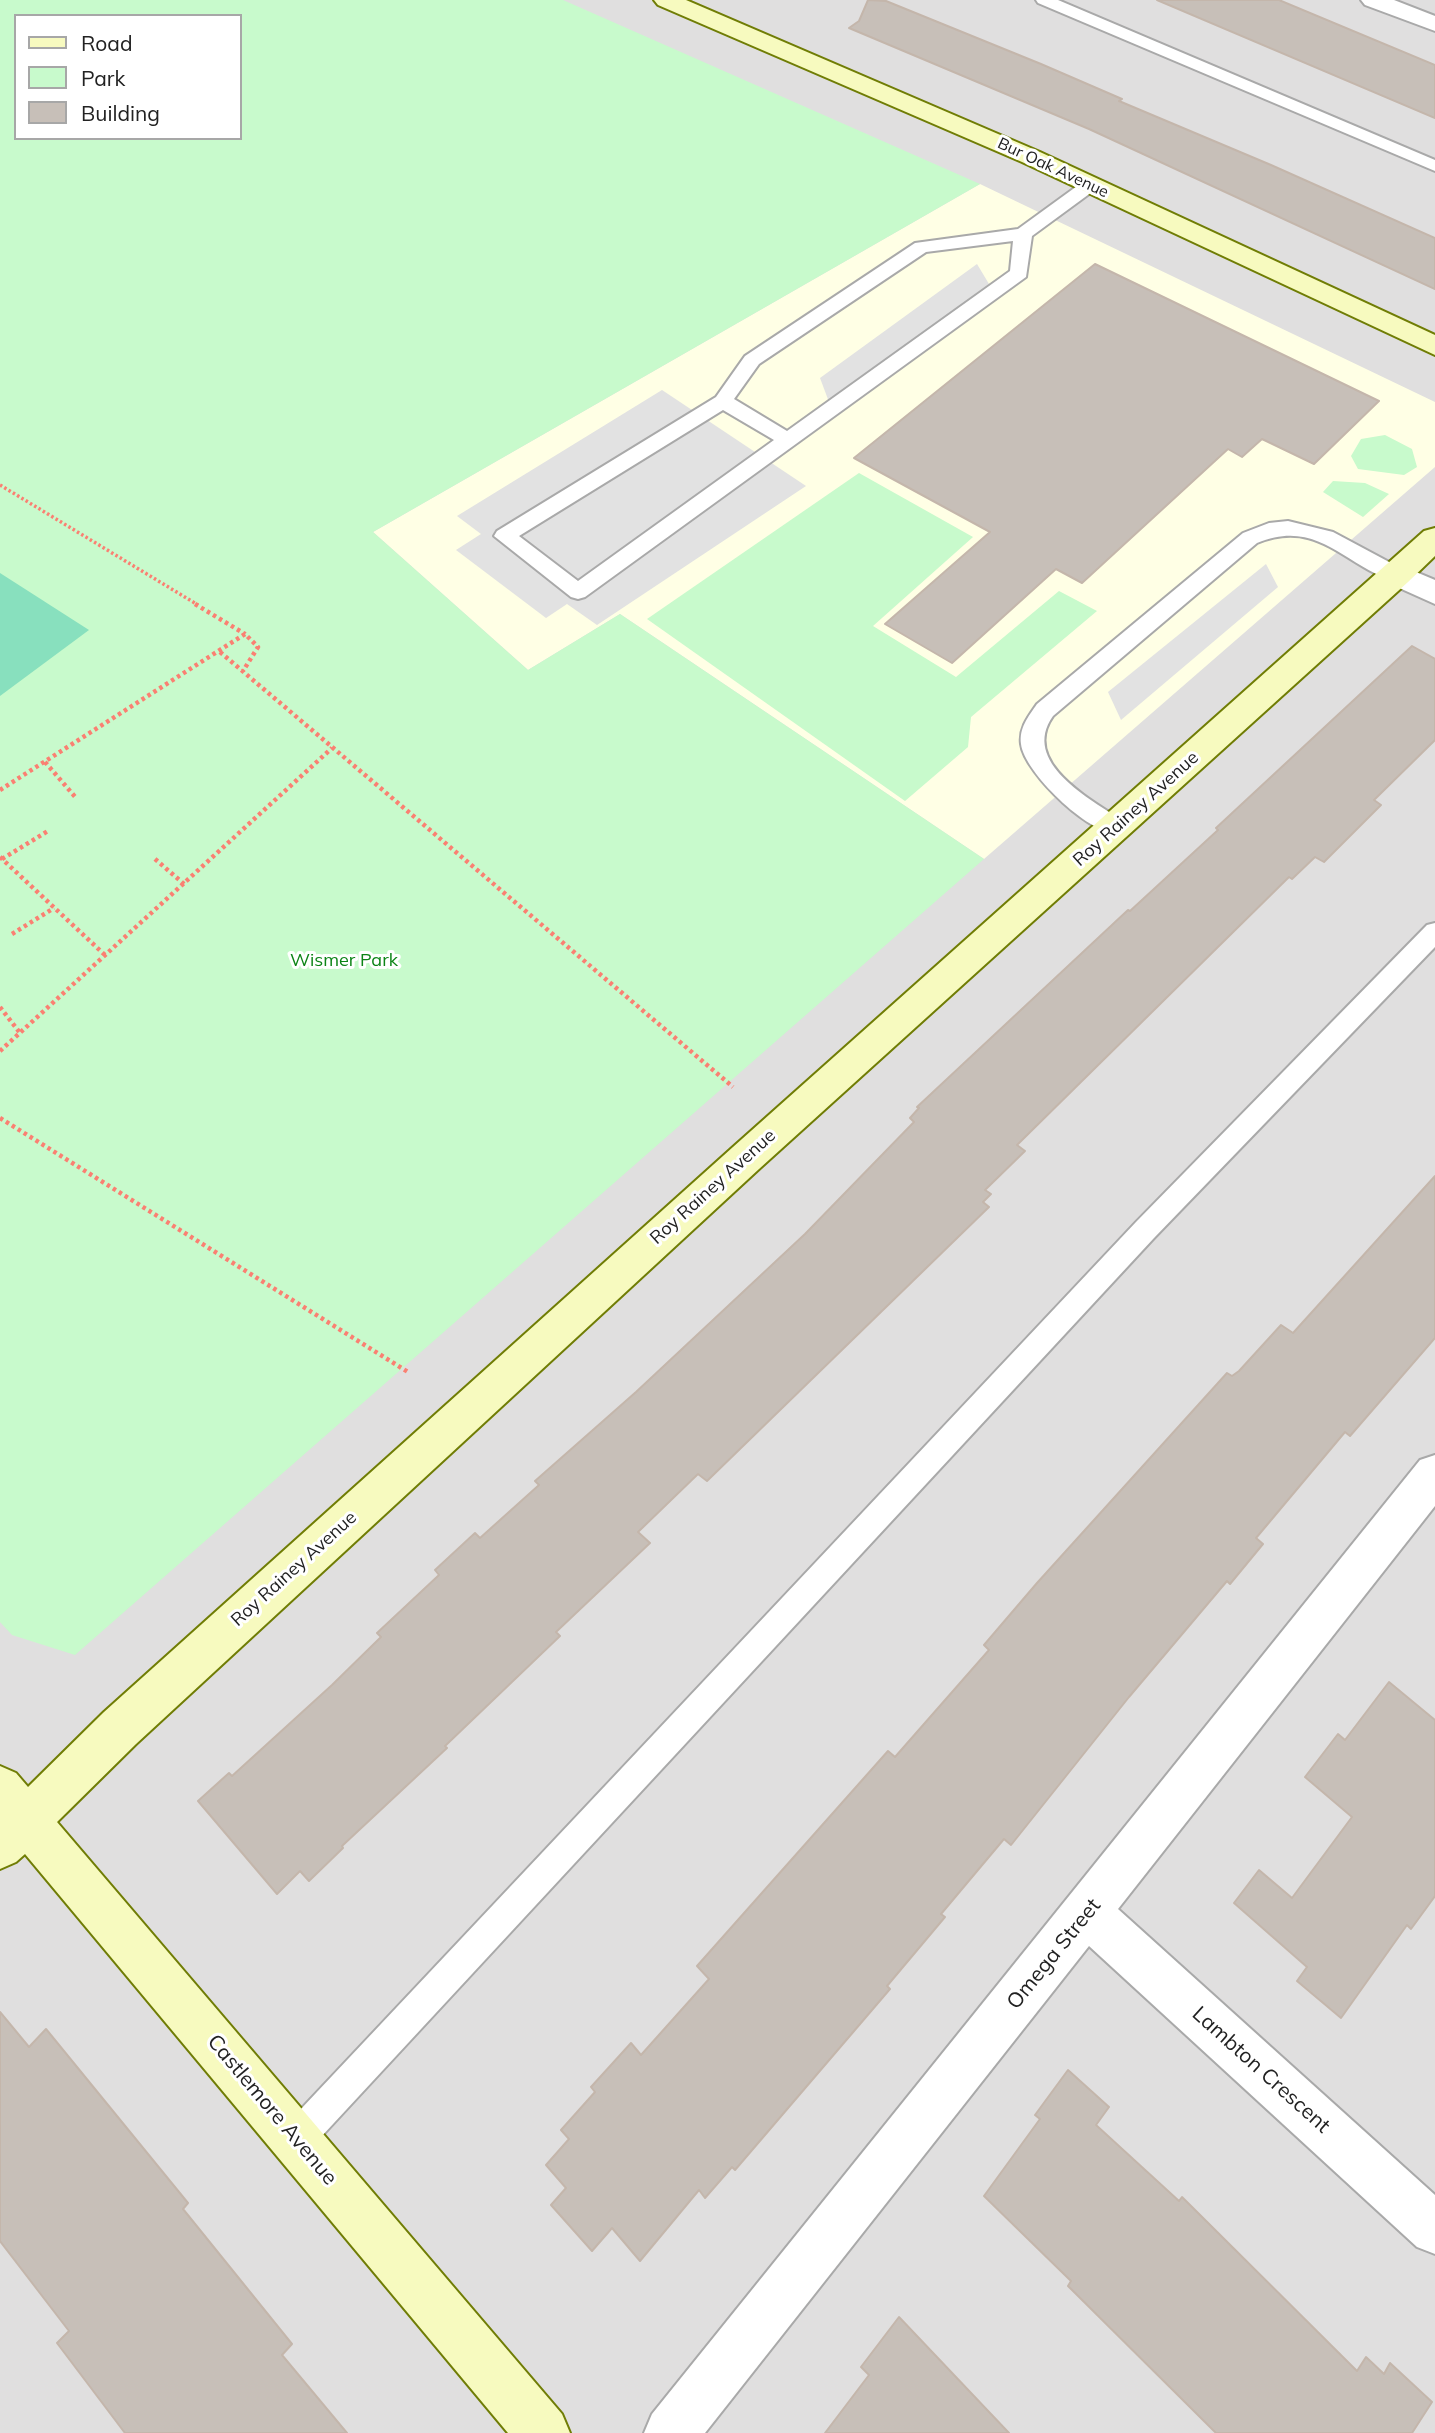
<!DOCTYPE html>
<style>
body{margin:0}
#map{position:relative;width:1435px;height:2433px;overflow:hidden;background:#f2efe9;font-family:Mulish,sans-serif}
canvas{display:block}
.legend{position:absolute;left:14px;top:14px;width:228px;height:126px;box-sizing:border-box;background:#fff;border:2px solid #a7a7a7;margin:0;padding:9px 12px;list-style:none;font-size:21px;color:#222}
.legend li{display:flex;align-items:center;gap:14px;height:35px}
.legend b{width:35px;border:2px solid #a7a7a7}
</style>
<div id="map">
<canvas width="1435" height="2433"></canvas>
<ul class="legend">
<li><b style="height:9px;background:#f7fabf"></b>Road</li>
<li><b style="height:19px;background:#c8facc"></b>Park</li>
<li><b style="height:19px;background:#c7bfb8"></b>Building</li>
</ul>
</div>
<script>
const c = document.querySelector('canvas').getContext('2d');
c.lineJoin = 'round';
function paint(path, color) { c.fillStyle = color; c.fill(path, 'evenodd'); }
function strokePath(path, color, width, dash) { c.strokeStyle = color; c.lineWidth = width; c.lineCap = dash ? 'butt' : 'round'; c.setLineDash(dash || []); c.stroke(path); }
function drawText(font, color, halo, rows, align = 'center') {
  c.font = font + ' Mulish,sans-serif'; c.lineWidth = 6; c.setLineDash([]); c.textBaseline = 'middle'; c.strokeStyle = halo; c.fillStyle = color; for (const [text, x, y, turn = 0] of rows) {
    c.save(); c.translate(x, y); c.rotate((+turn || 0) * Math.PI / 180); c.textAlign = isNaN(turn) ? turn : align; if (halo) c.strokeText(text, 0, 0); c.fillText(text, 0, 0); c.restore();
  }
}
paint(new Path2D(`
 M0,0h1435v2433h-1435zM16,16h224v122h-224z`), '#e0dfdf');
paint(new Path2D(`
 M980,184l455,218v65l-451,392 -364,-245 -92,56 -155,-138z`), '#ffffe5');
paint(new Path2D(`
 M0,0h563l417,184 -607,348 155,138 92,-56 364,245 -909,796 -63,-20 -12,-13zM16,16h224v122h-224z
 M1385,435l27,14 5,18 -13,8 -46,-6 -7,-13 10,-17z
 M859,473l114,64 -100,89 83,51 103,-86 38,20 -126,106 -3,30 -63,54 -258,-182z
 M1333,481l32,2 24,11 -26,23 -40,-25z`), '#c8facc');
paint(new Path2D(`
 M0,573l89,57 -89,66z`), '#88e0be');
paint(new Path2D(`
 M977,264l12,20 -160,118 -9,-24z
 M662,390l144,96 -209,139 -30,-21 -21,14 -90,-68 25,-16 -24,-18z
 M1266,564l12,23 -157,133 -13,-28z`), '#e2e2e2');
const building = new Path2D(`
 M868,0l18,1 155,63 81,35 -3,2 152,64 164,73v51l-346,-160 -240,-101 10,-7z
 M1157,0h122l156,65v53z
 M1095,264l284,137 -65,63 -52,-25 -20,18 -14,-8 -146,134 -26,-14 -104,94 -67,-39 105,-92 -136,-74z
 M1412,646l23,13v81l-61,60 7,5 -57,57 -9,-5 -23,22 -3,-2 -272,268 8,6 -40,39 6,4 -8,8 6,5 -282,274 -9,-7 -60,58 12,11 -94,89 4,4 -115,110 2,2 -105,98 1,2 -34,33 -9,-10 -23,23 -79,-93 31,-28 3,3 100,-91 49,-48 -4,-4 62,-58 -4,-5 40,-37 5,5 59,-53 -4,-4 101,-89 169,-158 109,-112 -4,-4 9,-10 -2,-1 211,-197 2,1 88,-81 -2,-2z
 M1435,1176v162l-85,98 -5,-4 -89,106 7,6 -33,40 -3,-3 -98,116 -118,148 -7,-6 -63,75 4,3 -58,69 3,3 -155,181 -3,-3 -27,31 -6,-8 -59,71 -28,-33 -20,23 -41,-46 15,-17 -20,-23 23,-26 -8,-9 34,-38 -4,-5 40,-44 10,12 68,-76 -12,-13 191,-215 7,6 94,-107 -5,-5 53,-62 190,-210 5,3 7,-5 42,-46 12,8z
 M1389,1682l46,38v176l-24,33 -4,-4 -66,93 -44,-37 10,-14 -73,-64 25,-33 33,28 60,-81 -47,-40 33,-43 7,6z
 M0,2012l29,35 17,-18 142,174 -5,6 109,135 -10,11 65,78h-222l-68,-90 12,-12 -69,-90z
 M1068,2070l41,37 -13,18 83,76 3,-4 175,174 9,-14 18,17 6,-11 42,39 -20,31h-196l-148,-147 3,-5 -87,-85 56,-77 -5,-4z
 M899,2317l110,116h-184l44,-58 -8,-8z`);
paint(building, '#c7bfb8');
strokePath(building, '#c4b6ab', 2);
const lane = new Path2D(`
 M1036,0h22l377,160v11l-397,-168z
 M1090,180l9,5 -3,4 -64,47 -6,41 -441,320 -7,2 -7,-2 -77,-61 3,-5 219,-134 29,-41 170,-113 103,-14 66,-48zM1013,241l-3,30 -223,160 -53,-32 25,-35 167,-112zM723,410l51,30 -196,141 -59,-45z
 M1288,521l45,11 71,38 3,5 -3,5 -7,2c-51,-14 -78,-65 -140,-39l-204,173c-33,46 37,83 70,105l4,6 -4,6c-27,9 -99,-60 -102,-89 -2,-16 7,-27 16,-40l206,-171 26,-10z
 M1435,923v24l-281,291 -846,913 -12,5 -12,-5 -5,-12 5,-12 852,-905 291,-297z`);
const street = new Path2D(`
 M1361,0h33l41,16v15l-70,-26z
 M1397,564l38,16v24l-49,-22 -4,-7 4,-7z
 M1435,1455v51l-317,403 317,286v59l-18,-7 -328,-301 -384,487h-61l8,-19 768,-954z`);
const secondary = new Path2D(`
 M654,0h32l354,152 395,183v20l-413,-193 -364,-157z
 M1435,528v28l-27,26 -649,587 -623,575 -79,78 505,592 8,19h-62l-483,-579 -9,8 -16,7v-103l16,7 12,14 76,-75 629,-565 691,-616z`);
strokePath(lane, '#a9a9a9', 4);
strokePath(street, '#a9a9a9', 4);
strokePath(secondary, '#707d05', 4);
strokePath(new Path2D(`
 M0,485l198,120`), '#fa8072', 3.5, [2.5, 2.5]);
strokePath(new Path2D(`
 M195,604l50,30
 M220,652l513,435
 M45,762l32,37
 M0,790l245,-156 13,13 -15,24
 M0,857l106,99
 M2,859l46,-28
 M155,859l29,25
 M12,934l42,-26
 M0,1007l20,26
 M0,1051l332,-303
 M0,1118l408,254`), '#fa8072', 4.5, [3.5, 3.5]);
paint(lane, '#fff');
paint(street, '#fff');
paint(secondary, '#f7fabf');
drawText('16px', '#222', '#fff', [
 ["Bur Oak Avenue",1053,168,25]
]);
drawText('18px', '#222', '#fff', [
 ["Roy Rainey Avenue",1136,809,-42],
 ["Roy Rainey Avenue",713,1187,-42],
 ["Roy Rainey Avenue",294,1569,-42]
]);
drawText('18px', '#0c8416', '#fff', [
 ["Wismer Park",344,961]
]);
drawText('21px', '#222', '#fff', [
 ["Omega Street",1054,1954,-51],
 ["Lambton Crescent",1261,2070,42],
 ["Castlemore Avenue",272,2110,50]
]);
</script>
